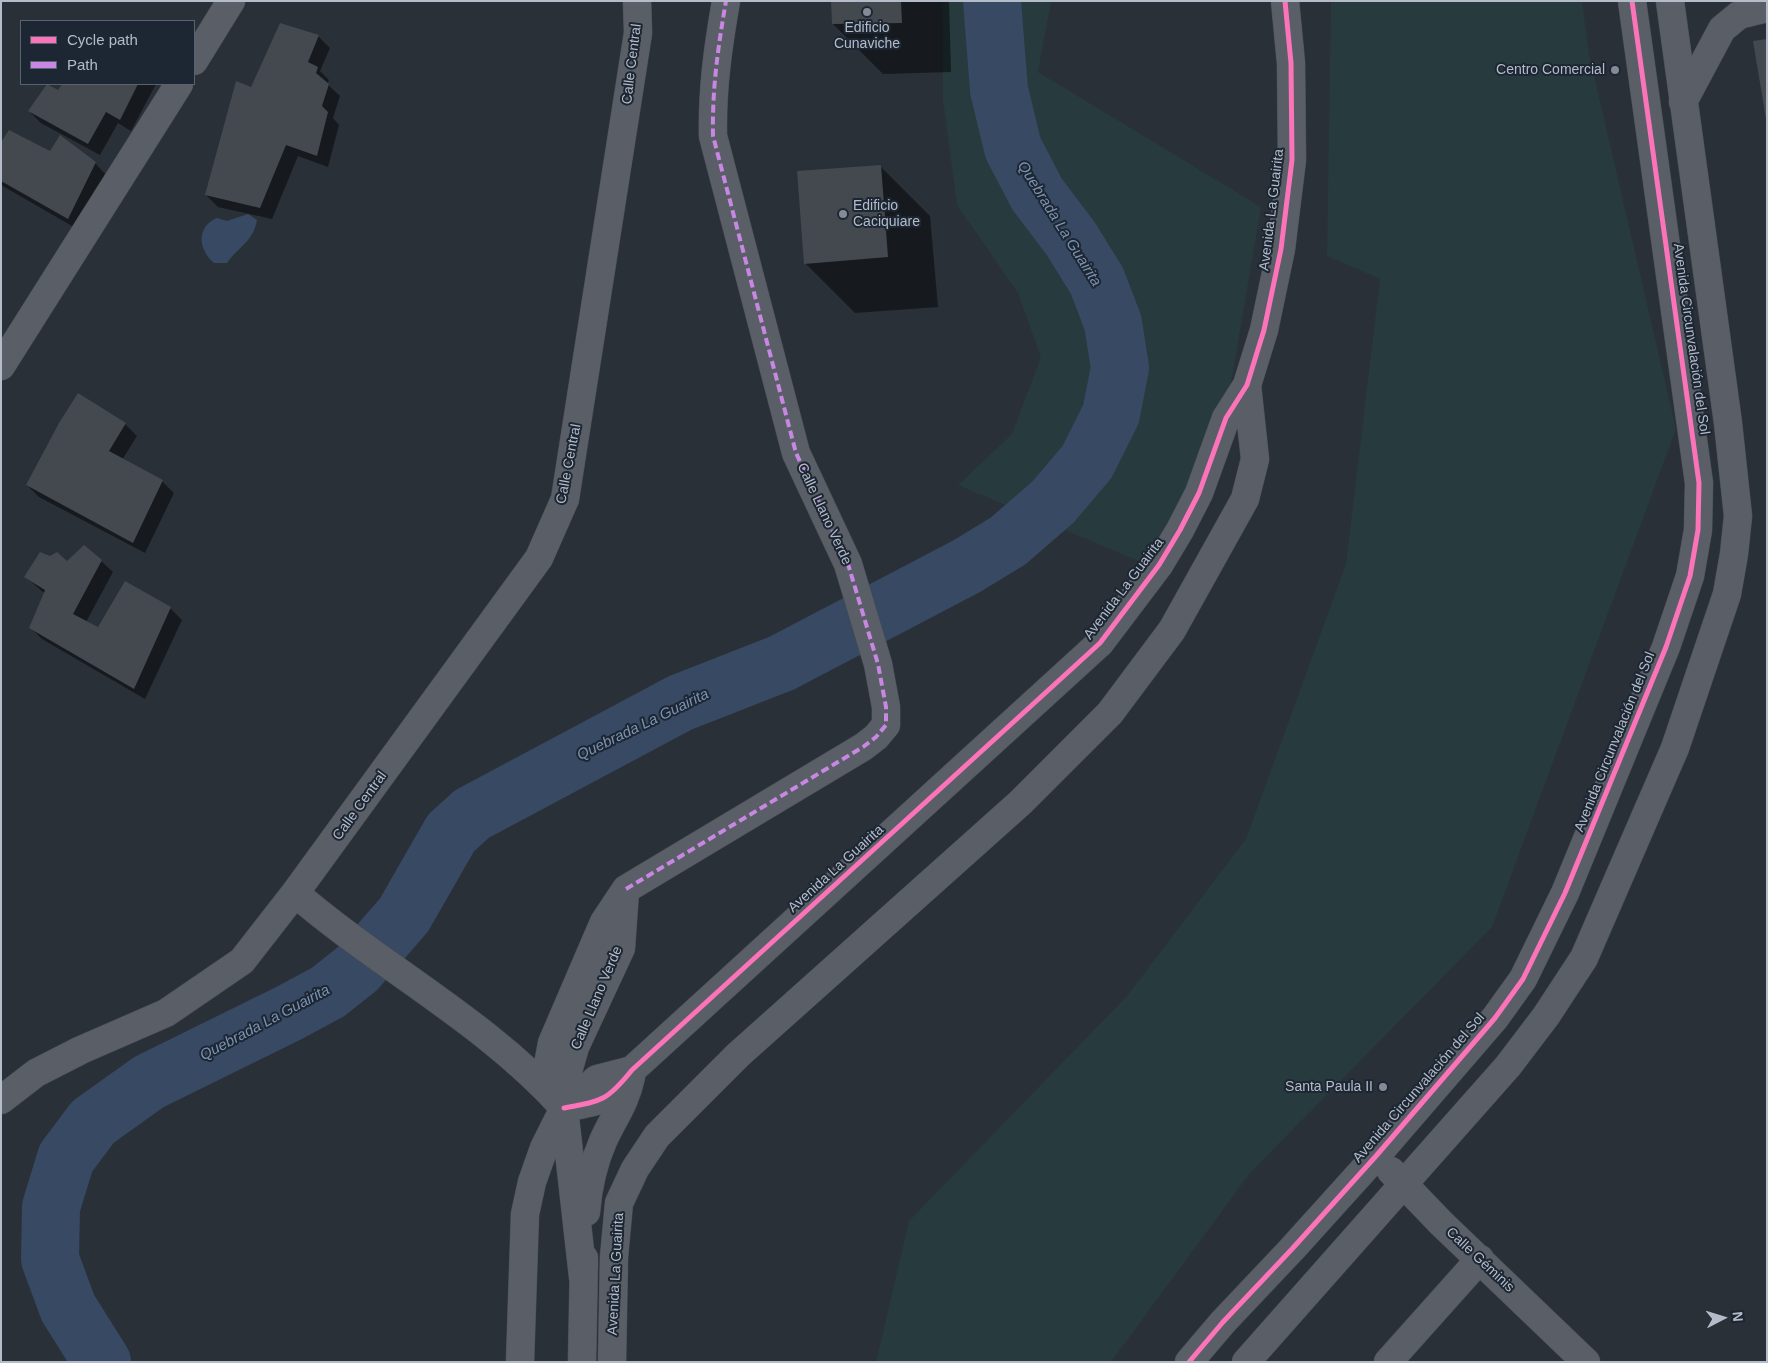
<!DOCTYPE html>
<meta charset="utf-8">
<style>
body{margin:0}
#map{position:relative;width:1768px;height:1363px;overflow:hidden;background:#2a3038;font-family:Arial,sans-serif}
canvas{display:block}
.frame{position:absolute;inset:0;border:2px solid #b4bcc9;pointer-events:none}
.legend{position:absolute;left:20px;top:20px;width:175px;height:65px;box-sizing:border-box;background:#1d2633;border:1px solid #59626f;margin:0;padding:6px 9px;list-style:none;font-size:15px;color:#b4bcc9}
.legend li{display:flex;align-items:center;gap:10px;height:25px}
.legend b{width:25px;border:1px solid #59626f}
.north{position:absolute;left:1698px;top:1293px;width:50px;height:50px;-webkit-text-stroke:4px #1d2633;paint-order:stroke;rotate:85deg;font-size:14px;font-weight:700;line-height:20px;text-align:center;color:#b4bcc9}
.north::after{content:'';display:block;margin:auto;width:18px;height:22px;background:#b4bcc9;clip-path:polygon(50% 0,100% 100%,50% 72%,0 100%)}
</style>
<div id="map">
<canvas width="1768" height="1363"></canvas>
<div class="frame"></div>
<ul class="legend">
<li><b style="height:6px;background:#fb73b8"></b>Cycle path</li>
<li><b style="height:6px;background:#c787e3"></b>Path</li>
</ul>
<div class="north">N</div>
</div>
<script>
const c = document.querySelector('canvas').getContext('2d');
c.lineJoin = 'round';
function paint(path, color) { c.fillStyle = color; c.fill(path, 'evenodd'); }
function strokePath(path, color, width, dash) { c.strokeStyle = color; c.lineWidth = width; c.lineCap = dash ? 'butt' : 'round'; c.setLineDash(dash || []); c.stroke(path); }
function drawText(font, color, halo, rows, align = 'center') {
  c.font = font + ' Arial,sans-serif'; c.lineWidth = 4; c.setLineDash([]); c.textBaseline = 'middle'; c.strokeStyle = halo; c.fillStyle = color; for (const [text, x, y, turn = 0] of rows) {
    c.save(); c.translate(x, y); c.rotate((+turn || 0) * Math.PI / 180); c.textAlign = isNaN(turn) ? turn : align; if (halo) c.strokeText(text, 0, 0); c.fillText(text, 0, 0); c.restore();
  }
}
paint(new Path2D(`
 M942,1h109l-13,71 223,135 -34,200 -67,163 -202,-85 54,-51 29,-77 -23,-64 -61,-88 -14,-105z
 M1331,1h251l7,53 87,375 -184,498 -242,246 -139,189h-235l33,-141 218,-225 119,-157 100,-275 34,-285 -53,-23z`), '#273a3e');
paint(new Path2D(`
 M248,214l9,6c-4,22 -18,26 -30,43h-13c-16,-14 -18,-36 3,-45l10,3z`), '#384963');
paint(new Path2D(`
 M833,1h116l2,71 -68,2 -50,-50z
 M318,36l12,12 -10,23 9,9 -2,4 13,12 -7,22 6,7 -11,42 -30,-11 -26,63 -54,-12 -12,-12 46,-107z
 M48,84l10,8 5,-8h93l-25,47 -13,-8 -18,32 -59,-32 -12,-12z
 M1,145l49,7 45,11 11,12 -27,55 -78,-45z
 M880,166l50,50 8,91 -83,6 -50,-50z
 M125,424l12,12 -15,24 40,21 12,12 -29,60 -106,-56 -12,-12z
 M101,561l12,11 -27,50 12,7 72,-21 12,12 -37,79 -103,-60 -12,-12 14,-34 -18,-16 41,-14z`), '#0007');
strokePath(new Path2D(`
 M102,1362l-34,-54 -18,-49 1,-52 15,-49 27,-36 56,-40 140,-69 39,-21 29,-23 47,-54 47,-82 21,-19 208,-111 102,-40 185,-97 41,-25 45,-39 34,-40 24,-48 9,-46 -7,-45 -16,-42 -26,-42 -34,-45 -24,-46 -14,-58 -7,-89`), '#384963', 58);
paint(new Path2D(`
 M831,1h70l1,22 -70,1z
 M280,23l39,12 -11,27 10,5 -2,6 13,11 -7,22 6,6 -11,44 -31,-11 -26,63 -55,-13 31,-114 15,6z
 M1767,39v80h-1l-13,-78z
 M47,84l11,6 4,-6h76l-18,36 -14,-8 -18,32 -60,-33z
 M9,130l41,21 10,-16 36,27 -28,57 -67,-38v-39z
 M881,165l7,92 -84,7 -7,-93z
 M78,393l48,30 -17,28 54,29 -30,63 -107,-58 33,-62z
 M84,545l18,15 -29,54 25,13 27,-46 46,26 -37,82 -105,-61 16,-38 -21,-13 16,-25 10,4 7,-4 10,9z`), '#444950');
const minor = new Path2D(`
 M194,61l37,-60
 M1683,102l39,-73 17,-14 28,-7
 M1,366l178,-282
 M544,1086l8,-43 52,-121 22,-33 237,-142 13,-10 10,-12v-18l-8,-43 -30,-100 -52,-111 -83,-317c-1,-47 5,-89 13,-135
 M1,1100l35,-27 45,-23 85,-37 76,-52 53,-68
 M564,1108c38,-7 43,-7 68,-38l468,-427 59,-78 21,-35 19,-37 27,-75 21,-33 17,-55 17,-81 11,-89 -1,-97 -6,-62
 M564,1108c-77,-86 -182,-140 -269,-215l244,-335 26,-59 73,-466 -1,-32
 M1391,1171l50,52 145,139
 M586,1212c2,-25 7,-48 17,-71 11,-24 22,-37 28,-64
 M583,1277l-19,-169 3,-33 8,-28 46,-99 4,-57
 M520,1362l5,-148 7,-32 12,-34 20,-40 33,-29 35,-9
 M582,1362l2,-104
 M612,1362l2,-105 5,-54 16,-34 22,-33 81,-81 283,-253 89,-89 62,-83 73,-131 10,-40 -8,-74
 M1189,1362l34,-40 69,-73 84,-93 119,-138 28,-39 42,-86 101,-246 24,-71 8,-46 1,-47 -67,-482
 M1246,1362l262,-296 38,-50 38,-58 91,-210 52,-154 7,-40 4,-38 -10,-93 -58,-422
 M1388,1362l92,-103`);
strokePath(minor, '#484c53', 29);
strokePath(minor, '#5a5e66', 28);
strokePath(new Path2D(`
 M626,889l237,-142 13,-10 10,-12v-18l-8,-43 -30,-100 -52,-111 -83,-317c-1,-47 5,-89 13,-135`), '#c787e3', 4, [8, 4]);
strokePath(new Path2D(`
 M564,1108c38,-7 43,-7 68,-38l468,-427 59,-78 21,-35 19,-37 27,-75 21,-33 17,-55 17,-81 11,-89 -1,-97 -6,-62
 M1189,1362l34,-40 69,-73 84,-93 119,-138 28,-39 42,-86 101,-246 24,-71 8,-46 1,-47 -67,-482`), '#fb73b8', 5);
for (const [x, y, r, color] of [
 [867,12,5,"#848b96"],
 [1615,70,5,"#848b96"],
 [843,214,5,"#848b96"],
 [1383,1087,5,"#848b96"]
]) { const dot = new Path2D(); dot.arc(x, y, r, 0, 2 * Math.PI); c.fillStyle = color; c.fill(dot); strokePath(dot, '#1d2633', 2); }
drawText('14px', '#b4bcc9', '#1d2633', [
 ["Edificio",867,28,"center"],
 ["Cunaviche",867,44,"center"],
 ["Centro Comercial",1605,70],
 ["Edificio",853,206,"left"],
 ["Caciquiare",853,222,"left"],
 ["Santa Paula II",1373,1087]
], 'right');
drawText('14px', '#b4bcc9', '#1d2633', [
 ["Calle Central",632,64,-83],
 ["Avenida La Guairita",1272,210,-83],
 ["Avenida Circunvalación del Sol",1691,339,82],
 ["Calle Central",569,464,-79],
 ["Calle Llano Verde",824,514,65],
 ["Avenida La Guairita",1124,589,-53],
 ["Avenida Circunvalación del Sol",1615,742,-68],
 ["Calle Central",360,806,-54],
 ["Avenida La Guairita",836,869,-42],
 ["Calle Llano Verde",597,998,-67],
 ["Avenida Circunvalación del Sol",1419,1088,-49],
 ["Calle Géminis",1480,1260,43],
 ["Avenida La Guairita",616,1274,-87]
]);
drawText('italic 15px', '#7c92b1', '#1d2633', [
 ["Quebrada La Guairita",1059,224,58],
 ["Quebrada La Guairita",643,725,-26],
 ["Quebrada La Guairita",265,1023,-28]
]);
</script>
